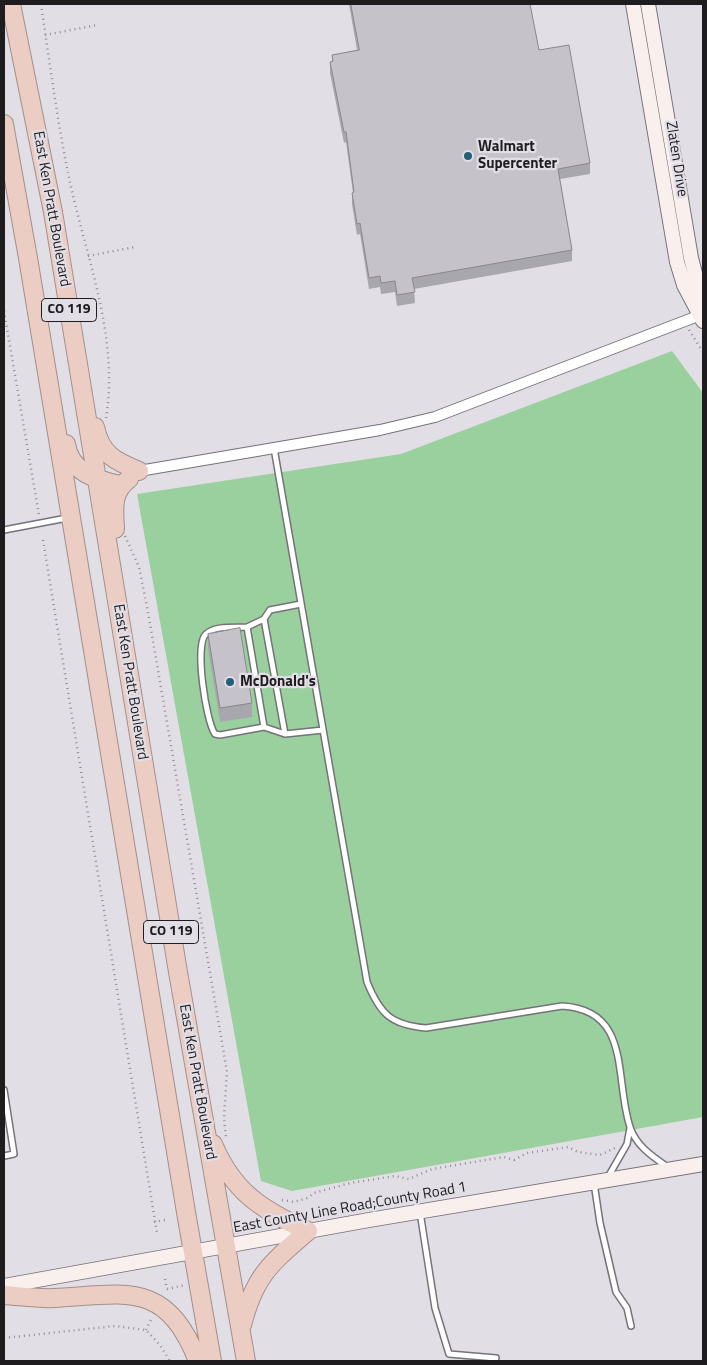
<!DOCTYPE html>
<style>
body{margin:0}
#map{position:relative;width:707px;height:1365px;overflow:hidden;background:#e2dee6;font-family:"Titillium Web",sans-serif}
canvas{display:block}
.frame{position:absolute;inset:0;border:5px solid #1e1c1f;pointer-events:none}
</style>
<div id="map">
<canvas width="707" height="1365"></canvas>
<div class="frame"></div>
</div>
<script>
const c = document.querySelector('canvas').getContext('2d');
c.lineJoin = 'round';
function paint(path, color) { c.fillStyle = color; c.fill(path, 'evenodd'); }
function strokePath(path, color, width, dash) { c.strokeStyle = color; c.lineWidth = width; c.lineCap = dash ? 'butt' : 'round'; c.setLineDash(dash || []); c.stroke(path); }
function drawText(font, color, halo, rows, align = 'center') {
  c.font = font + ' "Titillium Web",sans-serif'; c.lineWidth = 4.5; c.setLineDash([]); c.textBaseline = 'middle'; c.strokeStyle = halo; c.fillStyle = color; for (const [text, x, y, turn = 0] of rows) {
    c.save(); c.translate(x, y); c.rotate((+turn || 0) * Math.PI / 180); c.textAlign = isNaN(turn) ? turn : align; if (halo) c.strokeText(text, 0, 0); c.fillText(text, 0, 0); c.restore();
  }
}
paint(new Path2D(`
 M672,351l31,42v724l-411,74 -31,-10 -124,-687 264,-40z`), '#99d09e');
const lane = new Path2D(`
 M274,448l93,534c13,32 24,43 59,46l136,-22c70,4 52,72 68,121 6,19 23,30 39,41
 M4,530l63,-12
 M301,604l-31,6 -6,9 -17,8 17,100 21,7 38,-4
 M264,619l21,115
 M247,627c-12,1 -31,-2 -41,7 -12,10 0,88 9,100l5,1 44,-8
 M4,1090l10,64 -10,2
 M608,1177l19,-33 3,-16
 M594,1183l6,40 16,69 11,16 4,18
 M420,1212l15,96 14,46 47,4`);
const street = new Path2D(`
 M139,471l241,-41 55,-13 268,-103`);
const secondary = new Path2D(`
 M633,4l44,258 7,23 19,36
 M648,4l43,254 7,27 2,24
 M4,1286l365,-66 334,-56`);
const highway = new Path2D(`
 M11,4l42,208 125,760 68,389
 M4,124l24,134 159,960 25,143
 M95,427c6,28 20,34 44,44
 M66,444c4,28 30,36 54,41
 M115,529c-1,-20 -4,-37 14,-50
 M213,1144c20,48 49,66 95,87 -38,33 -53,44 -66,94
 M4,1295c16,1 34,4 50,3 73,-4 112,-18 144,63`);
strokePath(lane, '#757279', 8);
strokePath(street, '#757279', 12);
strokePath(secondary, '#757279', 16);
strokePath(highway, '#a38f8a', 20);
strokePath(new Path2D(`
 M41,4c9,61 17,123 30,183 17,75 48,153 35,231
 M45,35l52,-10
 M88,256l47,-9
 M4,311l35,204
 M689,330l14,22
 M125,536l14,31 9,45 79,460 -3,45 2,21
 M43,540l114,693
 M282,1200l12,2 13,-4 7,-5 36,-10 45,-7 14,3 23,-10 72,-12 10,3 13,-7 41,-6 10,5 22,3 15,-7
 M154,1222l11,-2
 M165,1279l2,10
 M167,1289l18,-4
 M146,1330l6,-12
 M4,1338l111,-12 31,4 14,15 10,16`), '#928e94', 2.5, [1, 4]);
strokePath(lane, '#fff', 5);
strokePath(street, '#fff', 10);
strokePath(secondary, '#f9f0ed', 14);
strokePath(highway, '#ebcdc4', 18);
paint(new Path2D(`
 M349,4h181l9,46 51,113v11l-30,5 12,71v11l-158,28 1,14 -18,3 -2,-14 -14,2 -1,-7 -11,2 -9,-55 -3,1 -5,-31v-11h1l-7,-51 -2,1 -14,-70v-11h2v-7l25,-5z
 M208,634l44,69v14l-32,5 -12,-74z`), '#a9a7ae');
const building = new Path2D(`
 M351,4h179l9,46 30,-5 21,118 -32,6 14,81 -160,28 3,14 -18,3 -2,-14 -14,2 -1,-7 -11,2 -9,-55 -3,1 -5,-31 2,-1 -8,-60h-2l-14,-70 3,-1 -1,-6 27,-5z
 M240,628l12,75 -32,5 -12,-74z`);
paint(building, '#c5c2ca');
strokePath(building, '#8a888d', 1);
for (const [x, y, r, color] of [
 [468,156,5,"#245e77"],
 [230,682,5,"#245e77"]
]) { const dot = new Path2D(); dot.arc(x, y, r, 0, 2 * Math.PI); c.fillStyle = color; c.fill(dot); strokePath(dot, '#e2dee6', 2); }
for (const [x, y, w] of [
 [69,310,55],
 [171,932,55]
]) { const box = new Path2D(); box.roundRect(x - w / 2, y - 11.5, w, 23, 4); c.fillStyle = '#e2dee6'; c.fill(box); strokePath(box, '#1e1c1f', 1); }
drawText('bold 14px', '#1e1c1f', null, [
 ["CO 119",69,310],
 ["CO 119",171,932]
]);
drawText('bold 15px', '#1e1c1f', '#e2dee6', [
 ["Walmart",478,147],
 ["Supercenter",478,164],
 ["McDonald's",240,682]
], 'left');
drawText('15px', '#1e1c1f', '#e2dee6', [
 ["Zlaten Drive",676,159,81],
 ["East Ken Pratt Boulevard",51,209,80],
 ["East Ken Pratt Boulevard",130,682,81],
 ["East Ken Pratt Boulevard",197,1082,80],
 ["East County Line Road;County Road 1",350,1208,-10]
]);
</script>
